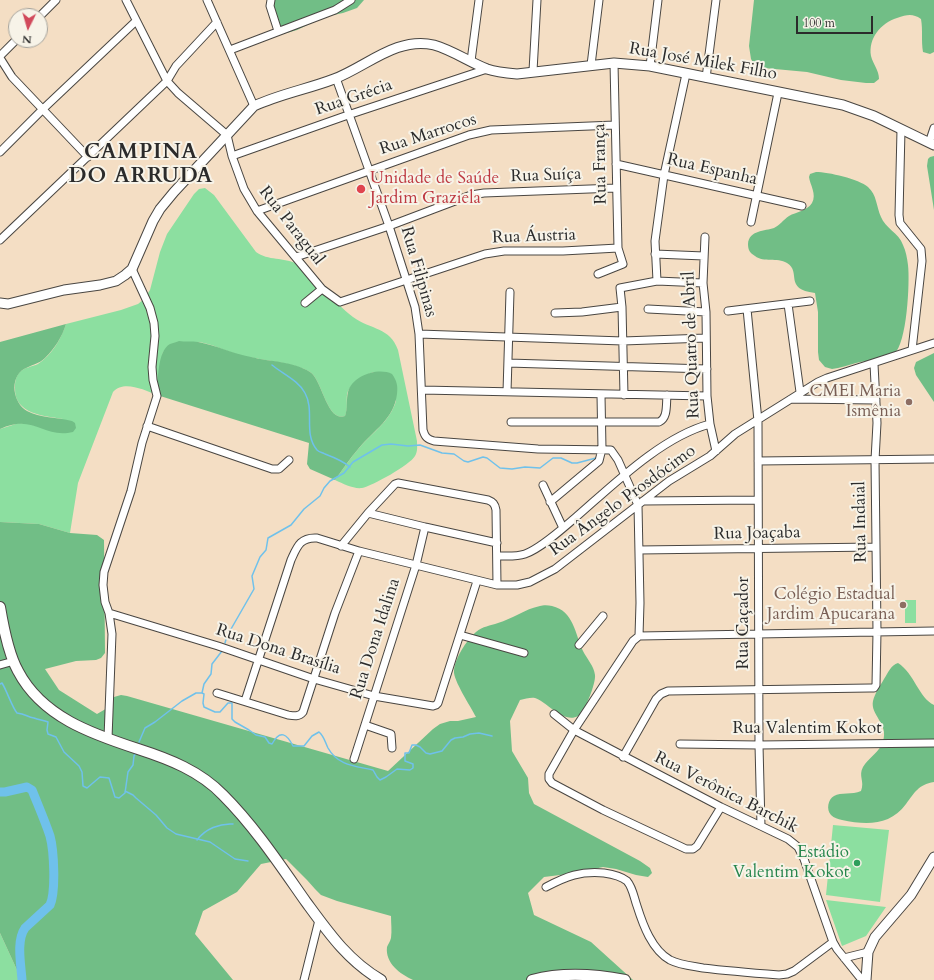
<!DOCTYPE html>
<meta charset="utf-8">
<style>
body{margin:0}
#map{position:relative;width:934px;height:980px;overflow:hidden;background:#f4dec4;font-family:Cardo,serif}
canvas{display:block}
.north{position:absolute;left:8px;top:8px;width:40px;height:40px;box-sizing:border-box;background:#f7f3e8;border:1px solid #a5a39c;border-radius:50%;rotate:185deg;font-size:11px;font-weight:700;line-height:16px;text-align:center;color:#2b2b2b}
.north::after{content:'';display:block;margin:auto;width:14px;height:18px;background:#d1495b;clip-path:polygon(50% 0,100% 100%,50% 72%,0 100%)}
.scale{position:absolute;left:796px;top:16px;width:77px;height:18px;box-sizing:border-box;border:2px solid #2b2b2b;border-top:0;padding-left:5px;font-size:12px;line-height:14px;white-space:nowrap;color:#2b2b2b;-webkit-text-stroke:3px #f7f3e8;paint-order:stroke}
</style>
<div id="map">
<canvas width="934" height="980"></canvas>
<div class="north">N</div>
<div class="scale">100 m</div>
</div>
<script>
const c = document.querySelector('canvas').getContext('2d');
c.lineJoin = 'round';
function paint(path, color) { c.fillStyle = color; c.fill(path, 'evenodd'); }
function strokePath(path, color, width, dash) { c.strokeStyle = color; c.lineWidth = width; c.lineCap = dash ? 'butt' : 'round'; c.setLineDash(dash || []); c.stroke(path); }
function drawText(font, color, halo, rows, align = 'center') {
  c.font = font + ' Cardo,serif'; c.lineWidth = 4; c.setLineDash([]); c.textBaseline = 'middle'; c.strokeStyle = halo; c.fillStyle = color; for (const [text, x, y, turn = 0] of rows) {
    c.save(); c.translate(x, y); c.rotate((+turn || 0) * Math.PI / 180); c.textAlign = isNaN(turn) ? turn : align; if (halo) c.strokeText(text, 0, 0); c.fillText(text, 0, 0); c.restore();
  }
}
paint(new Path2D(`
 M205,188l9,7 42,57c12,9 28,5 41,12 21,13 36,38 56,53 18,13 37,10 45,33l19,91c0,5 1,10 -2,15 -5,9 -43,30 -53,32 -9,1 -18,-4 -27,-8 8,-11 16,-23 25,-33 13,-15 30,-26 36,-46l-22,-29c-9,3 -21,9 -26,19 -3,7 1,16 -3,25 -18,7 -23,-37 -35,-44 -16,-10 -52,-12 -71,-17 -13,-4 -29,-12 -41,-13 -7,0 -27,8 -35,10l-5,28 -1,15c-13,-5 -33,-15 -44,-3l-35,91 -8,50 -31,-9 -39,-2v-93l19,-6 10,1 8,2 26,-7c-19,-3 -49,-5 -48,-31 0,-5 0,-10 4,-15 5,-6 13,-6 19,-9 14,-9 23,-25 28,-40l55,-14 17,-6 6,-5 6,-9 10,-38 7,-18 27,-40 5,-5z
 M905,600h11v23h-11z
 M833,825l56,5 -9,72 -54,-7z
 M826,900l60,7 -20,29 -24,10z
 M0,933l17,37 1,10h-18z`), '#8cdfa0');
paint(new Path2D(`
 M272,0h92l-7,8 -14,5 -19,4 -27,13 -14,4 -5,-10z
 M754,0h180v52l-4,2 -7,-2c-2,-11 0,-22 -2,-33 -9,-6 -14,-4 -24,-1 -16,5 -29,20 -26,38 2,8 8,14 8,23l-5,4h-8l-25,-3 -34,-8 -43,-4 -10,-4 -3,-5 -2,-13z
 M934,156v54l-7,-44 1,-7 2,-2z
 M816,172c12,0 43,7 52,15 9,8 8,19 13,30 4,11 18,16 22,28 3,6 4,13 5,20 2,17 -1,79 -14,89 -9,7 -28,6 -38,9 -8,2 -16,5 -24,6l-7,-2 -6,-7 -1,-8v-40l-3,-19c-32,-4 -13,-21 -28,-30 -10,-6 -23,0 -32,-7 -5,-3 -7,-6 -7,-12 1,-14 17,-13 26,-16 6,-3 9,-8 15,-12 7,-4 18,-5 23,-13 5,-9 -2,-18 -3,-26l1,-3z
 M66,324c-4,13 -11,24 -21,34 -6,6 -14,7 -21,11 -15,9 -11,34 3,42 13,7 30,6 45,10l3,2 1,5 -3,4c-30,7 -39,-19 -73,-3v-87z
 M179,341c6,1 13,0 19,1 18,3 35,12 53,15 19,5 42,4 59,15 12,7 17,51 35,44 3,-8 1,-16 3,-24 4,-16 30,-25 44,-18 5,7 6,12 5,20 -3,25 -23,36 -38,54 -9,10 -16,21 -24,32l-25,-11 -3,-5 2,-21 -152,-48c1,-13 0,-44 13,-51 3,-1 7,-2 9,-3z
 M934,353v49l-18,-27 -2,-7 2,-6z
 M0,522l39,2 31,9 27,2 7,5 1,113 -4,5 -5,2 -20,1 -31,8 14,21 38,24 12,-7 5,-10 7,-2 6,1 261,75 45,-42 7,-5 10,-3h8l18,-4c-5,-10 -23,-37 -22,-46 1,-13 12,-30 22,-39 7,-6 14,-6 22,-9 14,-4 27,-14 42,-17 3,-1 8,-1 12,0 22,5 23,28 31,45 4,8 11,15 12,24 1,8 -10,37 -17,41 -14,8 -31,-14 -43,-18 -4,-1 -10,1 -15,2l-10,21 2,30 16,27 1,15 5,11 106,57 10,7 2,5 -4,4 -12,-2 -20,-6 -13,-2 -27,6 -32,4 -16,16 6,22 57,27 42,38h-220c-13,-6 -28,-17 -26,-33 1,-3 3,-5 4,-9 1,-7 0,-15 0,-22l-54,-15 -16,-6 -6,-6 -8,-9 -21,-21 -25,5 -24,28 -34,19 -8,23 38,46h-215l-1,-10 -17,-37z
 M898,663c16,10 21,35 36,42v77c-16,3 -19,10 -28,22 -16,22 -40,21 -64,16 -4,-1 -8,-2 -11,-5 -5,-5 -3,-16 3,-19 7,-4 18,-1 27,-5 4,-10 -3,-15 2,-24 5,-9 17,-15 20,-26 6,-17 -13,-26 -10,-40 2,-8 7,-15 11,-22 4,-6 7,-14 14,-16z`), '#71be86');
strokePath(new Path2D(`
 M272,365c11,9 27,16 33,28 10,18 -2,40 12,57 3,3 5,2 8,4 8,3 18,7 25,13
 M225,643l2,-7 27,-47 -2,-13 8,-19 6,-7 2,-12 23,-13 13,-16 16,-13 4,-8 6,-7 14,-8 9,-11 29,-17 9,-1 17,2 12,-1 22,8 12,1 10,7 4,1 15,-5 4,1 13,10 12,1 13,-2 15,1 13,-10h8l11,5h5l19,-5
 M222,651l-10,13 -1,10 -7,10 -2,9 2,1 -1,9 1,4 11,5h5l8,-9h4v16l3,3 14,8 7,5 9,2 4,6 3,1c8,-15 15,-10 21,2h11l8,-10 7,-4c5,4 6,10 9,16 10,18 28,18 45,22l4,7 3,3 6,-3 11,-8 13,1 3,-2v-4l-8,-3v-8h4l3,-8h4l4,2 6,6 4,1 12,-3 9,-11 4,-2 8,-1 7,-3 9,-1 13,3
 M0,684l2,-1c5,8 10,24 15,30 9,1 10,4 17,5 5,2 9,2 14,4l-1,8 1,4 8,3 8,15 15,14 3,6 1,14 4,2 13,-11 9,1 6,19 4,1 6,-5 3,-21 5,-7 1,-9 2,-3
 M139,742l6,-14 10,-6 27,-21 14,-8h6
 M125,791l8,4 3,3 20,17 11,13 9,6 34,8 25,17 13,2
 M197,840c8,-11 23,-17 36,-16`), '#6fc1eb', 1.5);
strokePath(new Path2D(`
 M0,792h5l22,-5 5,3c6,15 13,31 18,46 4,15 6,56 0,69l-25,23c-9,13 -4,36 -3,52`), '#6fc1eb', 9);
const minor = new Path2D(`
 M126,0l41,81 11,12 49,42 5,21 12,33 13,22 65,78 18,13 145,-48 19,-3h59l55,-3
 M207,0l47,106
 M271,0l-1,6 8,25
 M40,16l16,-16
 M230,50l105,-40 16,-10
 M0,56l16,-16
 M0,58l12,19 76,80
 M471,61l8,-61
 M591,65l8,-65
 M650,66l8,-66
 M533,71l4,-71
 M336,78l53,148 26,81 4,27 4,96c2,7 4,9 11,11l104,8 73,1 7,10 20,45 2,98 -1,33
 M706,78l10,-78
 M901,130l-2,85 1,8 21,26 1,12 -10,89
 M929,143l5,-15
 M0,152l43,-43 93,-88
 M232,156l116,-41 139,-46
 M616,164l186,42
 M257,211l212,-76 22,-5 124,-5
 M751,222l27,-129
 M705,237l-2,46 3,29 1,84 3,28 6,27
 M0,240l167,-159 9,-15 41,-44
 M655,254l49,2
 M296,257l93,-31 82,-31 13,-2 132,-5
 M598,274l25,-10 -5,-16 -4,-185
 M657,281l-2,-40 9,-66 22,-101
 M305,303l17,-14
 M788,304l12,88
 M648,309l58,3
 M747,309l11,112 1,324 2,81
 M728,311l82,-10
 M555,313l27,-1 40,-5
 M419,334l204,7 83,-3
 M508,363l199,6
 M422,390l285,6
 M507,392l3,-100
 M624,395l-2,-88 -2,-19 37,-7 46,2
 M791,399l85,1
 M511,422h148c9,-4 7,-17 8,-27
 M147,426l125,43h7l10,-9
 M758,461l176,-2
 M543,485l20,43
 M643,501l115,-1
 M550,502l49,-41 3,-12 -1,-54
 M368,513l57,14 72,16
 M341,546l27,-33 27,-29 3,-1 90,17c5,2 7,4 8,10l1,75
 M639,550l237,-3
 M498,556c8,0 18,1 27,-2 15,-5 37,-25 50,-36 37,-32 86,-81 135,-94
 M109,613l109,33 96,33 60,17 59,10 3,-1 2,-2 39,-122
 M460,635l64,18
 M639,636l-6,5 -59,89 -25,44v5l3,4 51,27 83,39h7l4,-3 24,-39
 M639,636l295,-5
 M579,645l24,-29
 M0,665l14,-4
 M217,693l71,22c6,1 11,2 15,-3l32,-99 24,-62
 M245,701l46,-141c6,-13 9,-23 26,-22l42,13 138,34h20l13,-3 25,-13 114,-88 41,-25 25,-22 83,-52 9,-4 107,-35
 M554,714l20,16 147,77 67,32 10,8 6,12 29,83 4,7 25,31
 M365,725l26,9 1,14
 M108,738l4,-104 -3,-21 -4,-11 -2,-17 1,-13 27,-81 11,-48 15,-47 -4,-16 -1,-13 3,-31 -1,-13 -4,-15 -18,-39
 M680,744l79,1 175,-2
 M623,757l33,-58 5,-5 7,-3 202,-3h4l2,-3 1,-53 -2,-172 2,-37 -3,-59
 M354,759l62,-194 9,-38
 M546,887c21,-11 34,-16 58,-14 7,1 17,3 23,8 6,7 7,17 10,25 6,19 15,44 33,54 10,5 22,6 33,8 25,3 50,5 76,7l8,-1 7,-3 39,-29
 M844,958l24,-6
 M304,980l15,-60`);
const major = new Path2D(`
 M0,303l8,1 56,-14 36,-5 16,-4 9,-6 7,-6 21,-48 7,-12 14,-17 80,-86c26,-12 54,-17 80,-27 32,-12 63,-43 100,-34 18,5 35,17 53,24 9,3 19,4 30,5l97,-11 36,3 193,39 31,11 60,29
 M866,980l2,-28 7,-15 36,-42 23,-38`);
const highway = new Path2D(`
 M0,607c3,18 9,48 18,64 24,46 74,63 120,78 31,10 62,22 85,46 32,32 57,70 83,107 22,30 42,59 75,78
 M532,980c31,-8 62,-6 93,0`);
strokePath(minor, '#494642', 9);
strokePath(major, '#494642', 11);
strokePath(highway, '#494642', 12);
strokePath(minor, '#fff', 7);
strokePath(major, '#fff', 9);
strokePath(highway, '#fff', 10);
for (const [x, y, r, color] of [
 [361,189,5,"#e0444e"],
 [909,402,4,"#8d6e63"],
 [903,605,4,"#8d6e63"],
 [857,863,4,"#2e9e5b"]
]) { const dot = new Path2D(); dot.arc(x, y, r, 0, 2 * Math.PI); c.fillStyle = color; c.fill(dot); strokePath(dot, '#f7f3e8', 1.5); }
drawText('17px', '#2b2b2b', '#f7f3e8', [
 ["Rua José Milek Filho",703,62,10],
 ["Rua Grécia",354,98,-19],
 ["Rua Marrocos",428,135,-18],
 ["Rua França",601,164,-91],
 ["Rua Espanha",712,170,13],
 ["Rua Suíça",546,176,-2],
 ["Rua Paragual",291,226,52],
 ["Rua Áustria",534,237,-2],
 ["Rua Filipinas",418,272,74],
 ["Rua Quatro de Abril",692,345,-92],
 ["Rua Ângelo Prosdócimo",623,501,-36],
 ["Rua Indaial",861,522,-91],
 ["Rua Joaçaba",757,534,-1],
 ["Rua Caçador",744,623,-90],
 ["Rua Dona Idalina",376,639,-72],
 ["Rua Dona Brasília",278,650,18],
 ["Rua Valentim Kokot",807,729],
 ["Rua Verônica Barchik",726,793,27]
]);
drawText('17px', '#be3a42', '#f7f3e8', [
 ["Unidade de Saúde",370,179],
 ["Jardim Graziela",370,199]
], 'left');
drawText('17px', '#785e54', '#f7f3e8', [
 ["CMEI Maria",901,392],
 ["Ismênia",901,412],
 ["Colégio Estadual",895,595],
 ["Jardim Apucarana",895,615]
], 'right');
drawText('17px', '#27864d', '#f7f3e8', [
 ["Estádio",849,853],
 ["Valentim Kokot",849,873]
], 'right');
c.letterSpacing = '1px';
drawText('bold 21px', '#2b2b2b', '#f7f3e8', [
 ["CAMPINA",141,153],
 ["DO ARRUDA",141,177]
]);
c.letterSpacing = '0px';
</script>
